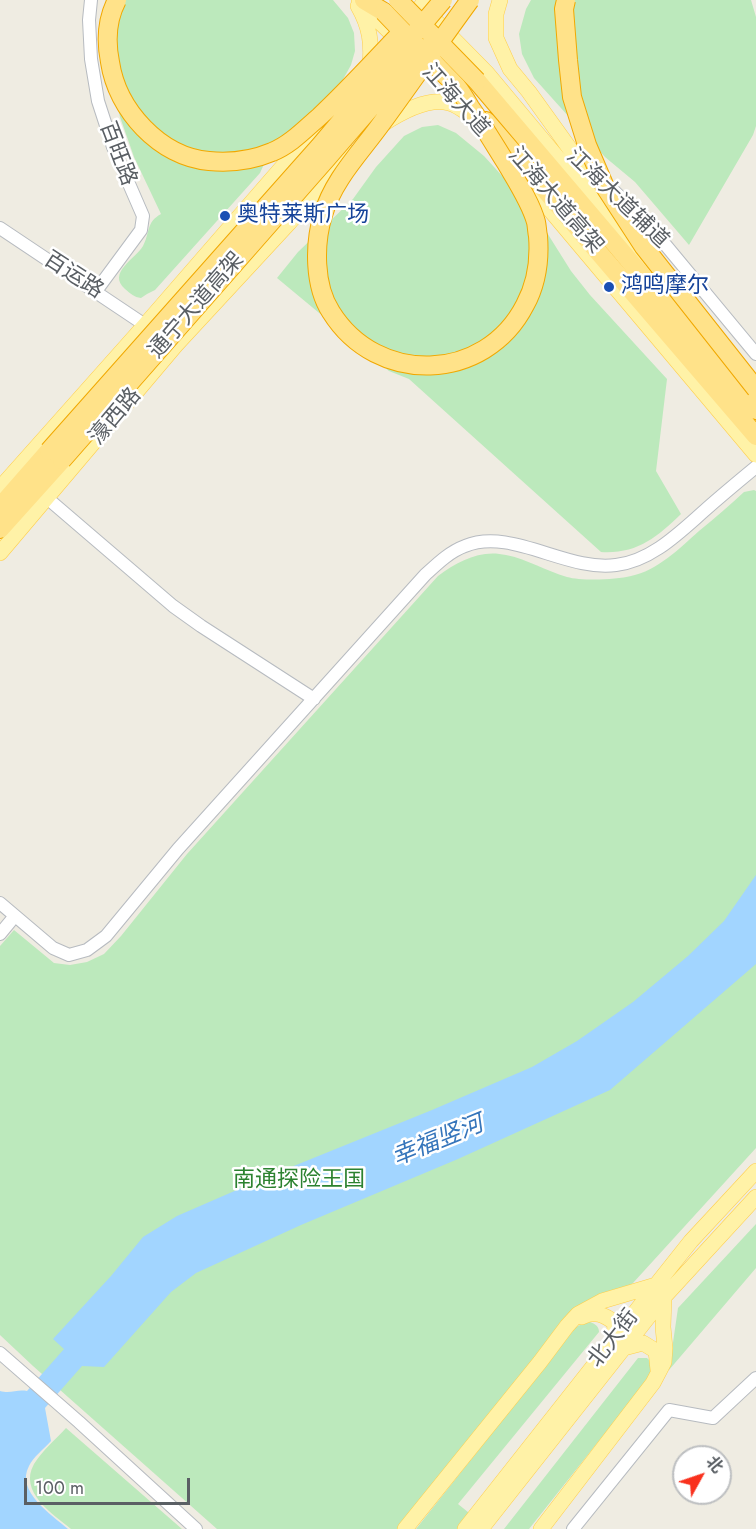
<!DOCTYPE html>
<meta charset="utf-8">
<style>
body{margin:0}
#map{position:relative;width:756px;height:1529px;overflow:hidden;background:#efece2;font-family:Jost,"Noto Sans SC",sans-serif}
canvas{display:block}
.north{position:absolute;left:672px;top:1445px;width:60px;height:60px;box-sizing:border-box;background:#fff;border:2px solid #bdbfc1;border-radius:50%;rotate:50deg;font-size:16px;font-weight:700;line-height:24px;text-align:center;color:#5a5f64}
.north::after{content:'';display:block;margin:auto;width:21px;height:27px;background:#f9311d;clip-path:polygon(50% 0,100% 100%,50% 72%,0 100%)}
.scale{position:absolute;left:24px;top:1478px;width:166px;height:27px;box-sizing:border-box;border:3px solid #5a5f64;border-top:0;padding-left:8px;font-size:18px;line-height:21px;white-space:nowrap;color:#5a5f64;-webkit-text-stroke:4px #fff;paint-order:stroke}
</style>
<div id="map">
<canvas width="756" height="1529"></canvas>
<div class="north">北</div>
<div class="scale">100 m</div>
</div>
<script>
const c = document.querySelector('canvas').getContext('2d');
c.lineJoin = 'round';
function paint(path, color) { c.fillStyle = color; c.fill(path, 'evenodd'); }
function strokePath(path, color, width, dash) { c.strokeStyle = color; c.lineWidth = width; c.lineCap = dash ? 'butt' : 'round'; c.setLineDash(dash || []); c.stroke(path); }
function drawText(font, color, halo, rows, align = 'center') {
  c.font = font + ' Jost,"Noto Sans SC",sans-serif'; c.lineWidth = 5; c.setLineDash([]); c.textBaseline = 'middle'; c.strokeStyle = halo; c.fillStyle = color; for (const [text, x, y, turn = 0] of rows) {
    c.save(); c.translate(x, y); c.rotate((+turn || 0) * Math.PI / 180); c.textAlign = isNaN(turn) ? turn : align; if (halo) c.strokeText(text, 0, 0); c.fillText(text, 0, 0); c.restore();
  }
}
paint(new Path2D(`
 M111,0h222l15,18 6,15 1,18 -4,14 -10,18 -76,79 -5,11 -105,117 -8,4 -6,4c-7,-1 -10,-4 -16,-9 -18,-16 10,-30 18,-43 7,-13 3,-24 18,-32l-27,-57 -14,-40 -6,-25z
 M531,0h220l5,17v109l-3,9 -64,110 -54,-63 -30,-25 -71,-79 -12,-24 -3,-20 7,-25z
 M438,125l18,8 28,23 31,34 24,30 32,51 19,24 77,84 -11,92 25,43c-25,24 -44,40 -80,38l-192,-173 -20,-8 -112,-93 21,-26 55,-53 23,-32 28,-31 18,-9z
 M754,490l2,1v657l-123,135 -7,5 -33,10 -194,231h-182l-184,-163 -33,-31v-389l14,-16 40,33 16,2 17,-3 17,-8 17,-18 66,-82 251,-278c20,-15 43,-27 68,-21 21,4 40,16 61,22 14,4 49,3 64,-1 26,-5 49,-28 68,-45 16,-13 31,-26 45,-39z
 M756,1224v44l-87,102 9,-62z
 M590,1322c5,2 9,4 9,10l-141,172 31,25h-73l160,-202 6,-3z
 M638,1358h9l4,4 1,12 -123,155h-25z
 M66,1428l116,101h-111c-18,-15 -53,-37 -37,-65 8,-13 22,-25 32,-36z`), '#bce9bc');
paint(new Path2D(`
 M756,875v89l-146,126 -152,69 -157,66 -105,48 -25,19 -67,75 -22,-1 -37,42 6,33c-7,8 -18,16 -22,25 -14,25 23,49 39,63h-68v-138c11,3 17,-2 27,0l37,-42 -11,-10 58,-63 32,-39 34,-21 92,-40 163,-66 100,-43 45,-26 56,-39 55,-46 36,-35z`), '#a2d5ff');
const minor = new Path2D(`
 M91,0l-2,20 2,39 7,42 15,46 30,69 -2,14 -45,61
 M614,191l35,34 107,129
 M0,228l145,97
 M47,498l126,108 28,20 113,73
 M0,903l53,45 16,7 18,-5 19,-14 72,-87 247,-274c12,-11 24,-23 40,-29 46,-19 102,26 151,19 35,-4 63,-32 88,-54 17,-15 35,-30 52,-44
 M0,934l14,-17
 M0,1353l79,69 117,107
 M573,1529l96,-119 44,8 43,-40`);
const major = new Path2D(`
 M500,0l-4,14v24l14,31 19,23 41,57 24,40
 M359,2l43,42
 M358,6c12,21 14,37 12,60
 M423,8l64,65 161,193
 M394,39l32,-39
 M383,124c17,-11 44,-27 66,-21 8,2 14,7 21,12
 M519,173l237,282
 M0,488l145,-163 172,-198
 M0,553l176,-208 113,-122 60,-70
 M582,1317c13,-7 23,-2 33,6l-1,17
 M624,1348l19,-5 13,8 2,19
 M405,1529l135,-167 27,-36 11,-12 24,-13 54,-16
 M465,1529l149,-189 42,-55 35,-44 65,-70
 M481,1529l183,-232 92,-100
 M541,1529l112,-146 11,-21 1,-14 -2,-21 1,-30`);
const highway = new Path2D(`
 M364,0l20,12
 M477,81l279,329
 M486,121l270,315
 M0,507l49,-56
 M0,529l62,-69`);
strokePath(minor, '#b7bbc0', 14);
strokePath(major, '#ffce4b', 16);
strokePath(highway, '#f1a800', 20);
strokePath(minor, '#fff', 12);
strokePath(major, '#fff2a7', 15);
strokePath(highway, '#ffe289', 18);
const highwayBridge = new Path2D(`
 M117,0c-10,19 -11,42 -7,62 7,48 50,95 99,99 21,2 44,-1 63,-9 18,-7 33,-23 47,-35 29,-27 56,-57 83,-85
 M398,0l79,81
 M566,0l-2,9 4,51 4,37 15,48 18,42 39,60 112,142
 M384,12c16,17 33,34 50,51 7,8 16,16 23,24 5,6 9,13 13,20 13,18 24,37 36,56 10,17 25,40 30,59 1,4 1,10 2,14 2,25 -1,47 -13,69 -40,78 -148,81 -194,7 -17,-26 -17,-68 -8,-97 10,-35 37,-62 58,-91 30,-41 59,-83 89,-124
 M49,451l270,-304 124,-147
 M62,460l266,-303 94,-109`);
strokePath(highwayBridge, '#f1a800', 20, []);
strokePath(highwayBridge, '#ffe289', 18);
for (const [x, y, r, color] of [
 [225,216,6,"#1a4fb4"],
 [609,287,6,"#1a4fb4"]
]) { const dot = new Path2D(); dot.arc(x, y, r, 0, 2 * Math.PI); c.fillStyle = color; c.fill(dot); strokePath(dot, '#fff', 2); }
drawText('22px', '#5a5f64', '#fff', [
 ["江海大道",455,101,48],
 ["百旺路",117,154,69],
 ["江海大道辅道",617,199,44],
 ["江海大道高架",555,201,49],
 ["百运路",73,276,33],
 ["通宁大道高架",197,306,-49],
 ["濠西路",116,417,-50],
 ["北大街",614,1339,-52]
]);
drawText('22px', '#164399', '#fff', [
 ["奥特莱斯广场",237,216],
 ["鸿鸣摩尔",621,287]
], 'left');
drawText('22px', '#2c8230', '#fff', [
 ["南通探险王国",299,1181]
]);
drawText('italic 24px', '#3575bb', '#fff', [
 ["幸福竖河",438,1142,-22]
]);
</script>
